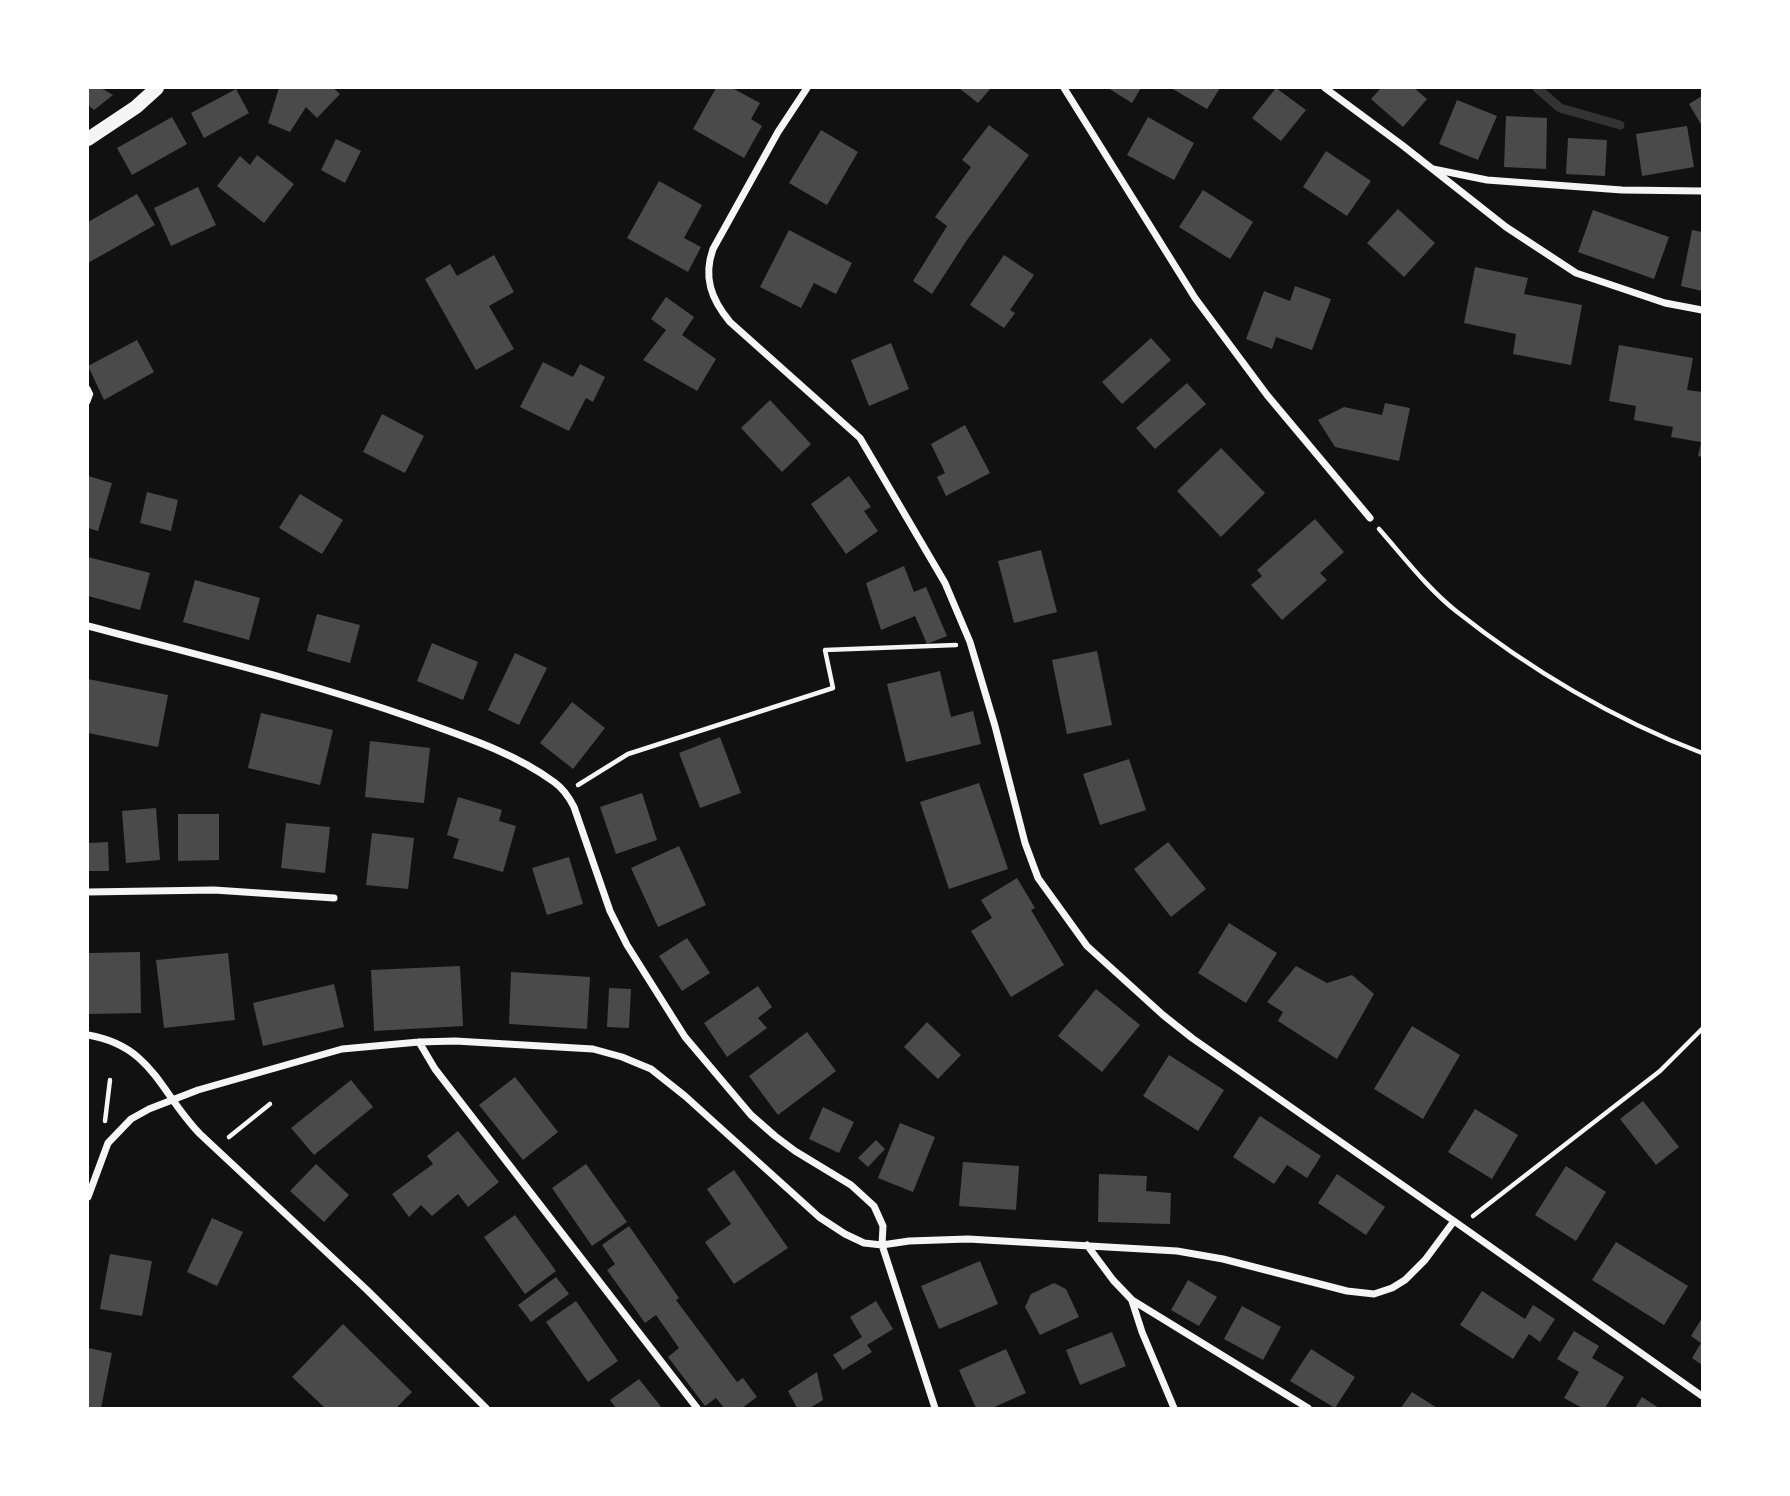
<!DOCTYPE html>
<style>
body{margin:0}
#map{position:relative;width:1790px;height:1496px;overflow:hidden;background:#111;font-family:Mulish,sans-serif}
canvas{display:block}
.frame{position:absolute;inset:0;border:89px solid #fff;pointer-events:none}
</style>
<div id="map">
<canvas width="1790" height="1496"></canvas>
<div class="frame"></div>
</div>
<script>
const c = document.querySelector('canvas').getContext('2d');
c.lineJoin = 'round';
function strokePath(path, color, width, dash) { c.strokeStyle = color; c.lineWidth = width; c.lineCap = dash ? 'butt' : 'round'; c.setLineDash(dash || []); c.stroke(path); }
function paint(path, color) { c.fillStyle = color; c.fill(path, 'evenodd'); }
strokePath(new Path2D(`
 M1537,88l23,20 60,17`), '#333', 9);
paint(new Path2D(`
 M88,88h13l12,7 -19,15 -6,-5z
 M279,88h54l7,6 -23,24 -11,-11 -16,25 -22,-9z
 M716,88h16l28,15 -9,16 11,7 -18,32 -51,-29z
 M959,88h32l-13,15z
 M1108,88h33l-9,15z
 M1171,88h49l-13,21z
 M1276,88l30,22 -25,31 -29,-23z
 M1381,88h33l13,11 -24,28 -32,-28z
 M236,89l13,24 -45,25 -13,-25z
 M1702,96v30l-13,-22z
 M1457,100l40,16 -19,44 -39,-16z
 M1506,116l41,2 -1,51 -42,-2z
 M172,117l15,27 -55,31 -15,-27z
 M1148,117l46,26 -20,37 -47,-25z
 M989,125l40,30 -62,85 -35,54 -19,-13 34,-55 -12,-9 36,-50 -9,-7z
 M1687,126l7,41 -52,9 -6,-42z
 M821,130l37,22 -31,53 -38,-22z
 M1568,138l39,2 -2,36 -39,-2z
 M336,139l25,12 -16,32 -24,-13z
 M1326,151l45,30 -24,35 -44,-29z
 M257,155l37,29 -30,39 -47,-37 23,-30 10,9z
 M659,181l43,24 -18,33 17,9 -13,25 -61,-34z
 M198,187l18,38 -45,21 -17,-38z
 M1203,190l50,32 -23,37 -51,-32z
 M137,194l18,31 -67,38v-41z
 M1398,209l37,34 -31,34 -37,-34z
 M1593,210l76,27 -15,42 -76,-27z
 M789,230l63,33 -16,31 -22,-11 -13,25 -41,-21z
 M1692,230l10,2v59l-21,-5z
 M494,255l20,37 -25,14 25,43 -38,21 -51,-91 25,-15 7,12z
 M1004,255l30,20 -24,35 5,3 -11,15 -34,-23z
 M1475,267l53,11 -4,16 58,11 -11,60 -58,-11 3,-20 -52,-11z
 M1295,286l36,13 -19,51 -36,-13 -4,12 -26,-10 18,-48 26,10z
 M666,297l28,20 -12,18 34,24 -19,32 -54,-31 23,-30 -15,-11z
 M1151,338l20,22 -49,44 -20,-22z
 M137,340l17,32 -50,28 -16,-34z
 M891,343l18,46 -40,17 -18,-46z
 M1619,345l74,13 -6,32 15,2v65l-4,-1 3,-14 -30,-5 2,-10 -39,-7 2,-14 -27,-5z
 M543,362l30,15 7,-13 25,13 -12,25 -7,-4 -17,33 -49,-24z
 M1187,383l19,21 -51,45 -19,-21z
 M770,400l41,44 -29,28 -41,-44z
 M1385,403l25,5 -11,53 -64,-14 -17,-27 26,-13 38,8z
 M382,414l42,22 -19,37 -42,-21z
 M965,425l25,48 -44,23 -9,-19 8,-4 -14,-29z
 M1221,448l44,45 -44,44 -44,-46z
 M88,476l24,7 -14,48 -10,-3z
 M849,476l22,31 -7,4 14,20 -32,23 -35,-50z
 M147,492l31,8 -7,31 -31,-8z
 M300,494l43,26 -21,34 -43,-26z
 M1315,519l29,33 -24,21 7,7 -45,40 -31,-35 11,-9 -5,-6z
 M1041,550l16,62 -43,11 -16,-62z
 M88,557l62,16 -10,37 -52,-14z
 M904,566l10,26 12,-5 21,49 -20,8 -12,-28 -34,14 -15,-47z
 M195,580l65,18 -11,42 -66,-18z
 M317,614l43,11 -10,38 -43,-12z
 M432,643l46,19 -15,38 -46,-19z
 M1097,651l15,74 -45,9 -15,-74z
 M515,653l32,15 -28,57 -31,-15z
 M940,671l11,46 22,-6 8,33 -75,18 -19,-78z
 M88,679l80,16 -10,52 -70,-14z
 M572,702l33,26 -32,41 -33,-26z
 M261,713l72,17 -13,55 -72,-17z
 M720,737l21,56 -41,15 -21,-55z
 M370,741l60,7 -6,55 -59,-6z
 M1129,759l17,51 -46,15 -17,-51z
 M979,783l29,86 -59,20 -29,-87z
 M642,793l15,47 -41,14 -16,-47z
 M458,797l44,13 -3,11 17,5 -13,46 -50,-14 6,-19 -12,-4z
 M156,808l4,52 -34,3 -4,-52z
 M178,814h41v46l-41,1z
 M286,823l44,4 -5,46 -44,-5z
 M372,833l42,5 -6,51 -42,-4z
 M108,842l1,29h-21v-28z
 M1168,842l38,47 -35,28 -37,-48z
 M679,846l27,59 -48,22 -27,-59z
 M569,857l14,47 -36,11 -15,-47z
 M1017,878l18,30 -4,2 33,55 -53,32 -40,-66 21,-13 -11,-18z
 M1229,923l48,30 -31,50 -48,-30z
 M687,938l23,35 -28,18 -23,-35z
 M140,952l1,61 -53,1v-61z
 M228,953l7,67 -71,8 -8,-68z
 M460,966l3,60 -89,5 -3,-61z
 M1296,966l31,17 25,-8 22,19 -37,65 -59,-38 5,-9 -16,-10z
 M511,972l79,5 -3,52 -78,-5z
 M334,984l10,43 -81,19 -10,-43z
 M758,986l14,21 -14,11 9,10 -40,29 -23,-34z
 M609,988l22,1 -2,39 -22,-1z
 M1096,989l44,36 -38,47 -44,-36z
 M927,1022l34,33 -23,24 -34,-32z
 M1412,1026l48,29 -37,64 -49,-30z
 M807,1032l29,39 -58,44 -29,-39z
 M1169,1055l55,35 -26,41 -55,-35z
 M515,1077l43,55 -35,28 -44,-55z
 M351,1080l22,27 -59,48 -23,-27z
 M1643,1101l36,46 -23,18 -36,-46z
 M823,1107l31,15 -15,31 -30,-14z
 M1475,1109l43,26 -26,44 -44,-27z
 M1260,1116l61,40 -14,22 -20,-13 -13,19 -41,-27z
 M900,1123l35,14 -22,55 -35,-14z
 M458,1131l41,51 -31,25 -10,-13 -26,22 -11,-11 -12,12 -17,-23 41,-30 -6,-8z
 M876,1140l9,9 -17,18 -10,-9z
 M963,1162l56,4 -3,44 -57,-4z
 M316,1164l33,31 -25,27 -34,-31z
 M586,1164l41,58 -35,24 -40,-58z
 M1566,1166l40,26 -30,49 -41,-26z
 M734,1170l54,78 -54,36 -29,-42 26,-18 -24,-35z
 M1099,1174l48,2 -1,15 25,2 -1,31 -72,-2z
 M1337,1174l48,33 -19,28 -48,-32z
 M515,1215l41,56 -31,23 -41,-57z
 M212,1218l31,14 -26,54 -30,-14z
 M629,1226l50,72 -3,2 61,82 6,-4 14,19 -15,11h-18l-8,-10 -11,8 -37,-49 11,-9 -23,-33 -11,8 -38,-53 8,-6 -13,-19z
 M1616,1242l72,44 -24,39 -72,-45z
 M110,1254l42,7 -10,55 -42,-7z
 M980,1261l18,43 -59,25 -18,-43z
 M556,1277l13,17 -38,28 -13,-17z
 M1188,1280l29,17 -18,29 -28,-16z
 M1054,1283l12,6 13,28 -39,18 -15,-28 6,-13z
 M1482,1291l43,28 8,-14 22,14 -15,23 -11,-8 -16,25 -53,-34z
 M576,1301l42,60 -30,21 -42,-60z
 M876,1301l17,28 -26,16 5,7 -29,18 -10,-15 29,-18 -12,-20z
 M1242,1306l39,21 -18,33 -39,-21z
 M1702,1318v47l-10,-7 9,-15 -10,-7z
 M343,1324l69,68 -16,16h-71l-33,-31z
 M1574,1331l25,15 -7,12 32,19 -19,31h-23l-18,-10 15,-26 -22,-13z
 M1112,1332l14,34 -46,19 -14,-35z
 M88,1348l24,5 -11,55h-13z
 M1006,1349l20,44 -34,15h-16l-17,-38z
 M1311,1349l44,28 -20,31 -45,-27z
 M817,1372l6,28 -13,8h-13l-9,-17z
 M639,1379l23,29h-46l-6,-8z
 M1412,1392l25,16h-36z
 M1642,1397l17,11h-24z`), '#4a4a4a');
strokePath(new Path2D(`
 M88,388l3,6 -3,8
 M1379,529c24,27 48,59 77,82 73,58 159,109 246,142
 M578,785l50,-31 205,-66 -8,-38 131,-5
 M105,1121l5,-41
 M229,1137l41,-33
 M1473,1216l187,-145 42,-42`), '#f5f5f5', 4.5);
strokePath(new Path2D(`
 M1064,88l131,210 72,97 103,123
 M1325,88l77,57 104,82 70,46 89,30 37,7
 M1433,169l54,11 135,10 80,1
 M88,626c109,29 219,55 327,93 47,17 98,33 139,63 10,7 15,15 20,25l36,104 17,34 58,92 66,78 24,21 20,15 56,34 23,21 9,20 -1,19 53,163
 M88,892l126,-2 120,8
 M88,1035c65,11 72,58 112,99l167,156 119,118
 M419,1042l16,27 262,339
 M88,1197l20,-54 23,-24 18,-10 49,-19 144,-41 77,-7 36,-1 138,8 29,8 29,12 34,27 134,121 26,17 19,9 18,2 27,-4 59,-2 209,12 46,8 124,32 27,3 18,-6 13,-8 20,-20 29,-39 -262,-183 -29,-23 -76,-69 -49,-68 -13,-35 -30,-117 -25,-84 -25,-59 -85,-145 -130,-116c-19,-23 -27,-45 -17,-73l65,-117 29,-44
 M1454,1221l248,175
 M1087,1245l26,35 19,20 176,108
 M1132,1301l10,31 32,76`), '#f5f5f5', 7);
strokePath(new Path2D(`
 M88,139l48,-32 21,-19`), '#f5f5f5', 14);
</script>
